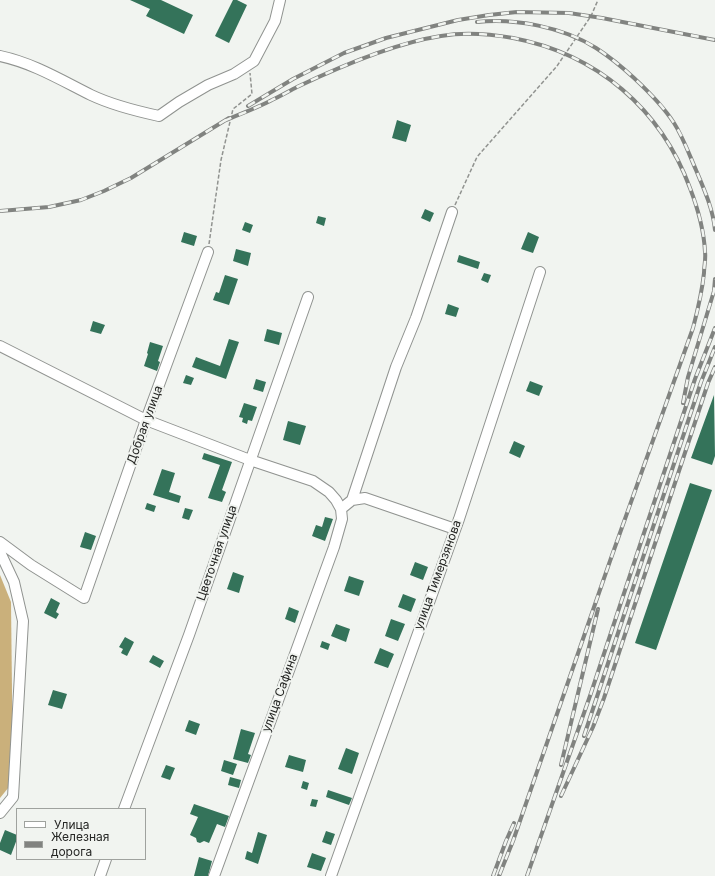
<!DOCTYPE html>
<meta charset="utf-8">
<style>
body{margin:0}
#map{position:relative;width:715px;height:876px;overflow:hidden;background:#f1f4f0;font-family:Inter,sans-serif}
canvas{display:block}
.legend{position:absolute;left:16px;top:808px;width:130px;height:52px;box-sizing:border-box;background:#f1f4f0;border:1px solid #9fa29e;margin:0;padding:5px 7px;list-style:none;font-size:12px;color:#252624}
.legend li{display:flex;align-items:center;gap:8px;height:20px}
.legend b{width:20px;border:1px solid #9fa29e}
</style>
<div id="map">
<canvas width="715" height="876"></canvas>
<ul class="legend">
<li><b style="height:5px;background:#fff"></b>Улица</li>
<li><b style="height:5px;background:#818380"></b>Железная дорога</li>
</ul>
</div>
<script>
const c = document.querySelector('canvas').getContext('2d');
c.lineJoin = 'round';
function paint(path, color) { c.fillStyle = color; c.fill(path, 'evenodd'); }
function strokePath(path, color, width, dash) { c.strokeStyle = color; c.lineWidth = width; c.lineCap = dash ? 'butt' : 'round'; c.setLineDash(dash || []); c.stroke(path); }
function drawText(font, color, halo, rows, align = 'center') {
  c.font = font + ' Inter,sans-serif'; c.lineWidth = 4; c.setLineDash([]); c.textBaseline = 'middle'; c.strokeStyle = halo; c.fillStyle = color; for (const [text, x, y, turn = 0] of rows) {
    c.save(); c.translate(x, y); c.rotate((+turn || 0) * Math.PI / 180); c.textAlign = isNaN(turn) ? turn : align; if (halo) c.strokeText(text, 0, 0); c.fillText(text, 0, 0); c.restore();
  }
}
paint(new Path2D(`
 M0,575l11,27 2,180 -13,16z`), '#cab07b');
paint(new Path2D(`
 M130,0h31l32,15 -9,19 -38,-18 4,-7z
 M233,0h4l10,5 -18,38 -14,-7z
 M397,120l14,5 -5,17 -14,-4z
 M425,209l9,4 -4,9 -9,-4z
 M318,216l8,2 -2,8 -8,-3z
 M245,222l8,3 -3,8 -8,-3z
 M184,232l13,4 -3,10 -13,-4z
 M528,232l11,5 -6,16 -12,-4z
 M236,249l15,4 -3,13 -15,-5z
 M459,255l21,7 -2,7 -21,-7z
 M484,273l7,2 -3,8 -7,-3z
 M225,275l13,4 -9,26 -16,-5 3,-8 3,1z
 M448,304l11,4 -3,9 -11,-3z
 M93,321l12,4 -4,9 -11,-3z
 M267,329l15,4 -3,12 -15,-4z
 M229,339l10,3 -13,37 -34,-12 4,-10 24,9z
 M150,342l13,4 -5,15 2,1 -3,9 -13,-5 4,-12 -1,-1z
 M186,375l8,3 -3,7 -8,-2z
 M256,379l10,3 -3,10 -10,-3z
 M530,381l13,5 -4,10 -13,-5z
 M714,395l1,61 -3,9 -21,-7z
 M244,403l13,4 -5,14 -4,-1 -1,4 -5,-2 1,-4 -4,-1z
 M288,421l18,5 -6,19 -17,-5z
 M514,441l11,5 -5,12 -11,-5z
 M204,453l28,9 -10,28 4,2 -4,10 -14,-4 12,-33 -18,-6z
 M162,469l13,4 -6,19 12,4 -2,7 -26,-8z
 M690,483l22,7 -56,160 -21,-7z
 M147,503l9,3 -2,6 -9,-3z
 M185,508l8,2 -4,10 -7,-2z
 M325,517l8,2 -8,22 -13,-5 4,-11 6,2z
 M85,532l11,4 -5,14 -11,-3z
 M415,562l13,5 -5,13 -13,-5z
 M233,572l11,4 -5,17 -12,-4z
 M349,576l15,5 -5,15 -15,-5z
 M403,594l13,5 -5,13 -13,-5z
 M51,598l9,5 -4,9 3,2 -3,5 -12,-6z
 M289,607l10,4 -4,12 -10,-4z
 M391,619l14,5 -7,17 -13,-5z
 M336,624l14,5 -4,13 -15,-6z
 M125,637l9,5 -7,14 -6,-3 2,-4 -4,-2z
 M322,641l8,3 -2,6 -8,-3z
 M380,648l14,6 -6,14 -14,-5z
 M153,655l11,6 -4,7 -11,-6z
 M53,690l14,4 -5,15 -14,-4z
 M189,720l11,4 -4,11 -11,-4z
 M241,729l14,4 -7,21 3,1 -3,8 -15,-4z
 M346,748l13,5 -7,21 -14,-5z
 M289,755l17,5 -3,12 -18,-5z
 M224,760l13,4 -4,11 -12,-4z
 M166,765l9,3 -5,12 -9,-3z
 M230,777l11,3 -2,8 -11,-3z
 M303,781l6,2 -2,7 -6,-2z
 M328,790l24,8 -3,7 -23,-8z
 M312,799l6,1 -2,7 -6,-1z
 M194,804l35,12 -4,11 -8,-3 -8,19 -5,-2 -4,2 -3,-1 -1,-4 -6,-3 8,-18 -8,-3z
 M5,830l12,5v4l-6,16 -11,-5v-7z
 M326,831l9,3 -4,11 -9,-3z
 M258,832l9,3 -9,29 -13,-5 2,-8 5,2z
 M312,853l14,5 -5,13 -14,-4z
 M199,857l13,4 -4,15h-14z`), '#34735a');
const minor = new Path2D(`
 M0,56c33,7 61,24 91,39 21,10 45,16 68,21l20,-14 29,-17 26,-11 20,-13 21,-40 5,-21
 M0,346l146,74 104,40 63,21 16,11 7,8 5,9 1,10 -8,28 -120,329
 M352,500l13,-2 90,31
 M341,509l11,-9 44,-133 20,-49 36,-106
 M0,542l31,23 53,33 62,-178 62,-168
 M0,552l14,30 9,39 -10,176 -13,16
 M124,809l65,-174 119,-338
 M100,876l6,-17
 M331,876l128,-357 81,-247`);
strokePath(minor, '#909390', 12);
strokePath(new Path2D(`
 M455,205l22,-48 80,-91 34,-50 7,-16
 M209,244l12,-84 12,-51 19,-15 -2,-21`), '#919390', 1.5, [4, 2]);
strokePath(minor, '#fff', 10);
const rail = new Path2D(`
 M477,22c38,-4 86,5 119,26 14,9 26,19 38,30 15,14 29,28 40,45 9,14 15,31 22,47 8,19 17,39 19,60
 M248,106l45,-27 51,-26 42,-15 72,-18 31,-5 28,-3 52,1 33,5 113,22
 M224,121c16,-7 33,-13 48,-21 9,-4 17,-9 25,-13 42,-20 98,-44 144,-51 23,-4 49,-2 72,2 84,16 148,71 177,150 8,21 14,42 15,64 1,7 -1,14 -1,21 -2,19 -6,36 -11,55l-83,233 -97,280 -14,35
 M0,211l49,-4 32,-7 23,-9 27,-13 98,-60
 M683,403l5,-26 26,-86 1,-12
 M584,736l117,-354 14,-35
 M561,765l37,-156
 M561,796l32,-69 11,-29 104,-315 7,-16
 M493,876l13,-35 8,-18
 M527,876l64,-183 104,-314 20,-51`);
strokePath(rail, '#818380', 4);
strokePath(rail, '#f1f4f0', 2.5, [8]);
drawText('12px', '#252624', '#f1f4f0', [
 ["Добрая улица",145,425,-70],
 ["Цветочная улица",217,553,-71],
 ["улица Тимерзянова",438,575,-70],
 ["улица Сафина",280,693,-70]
]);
</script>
